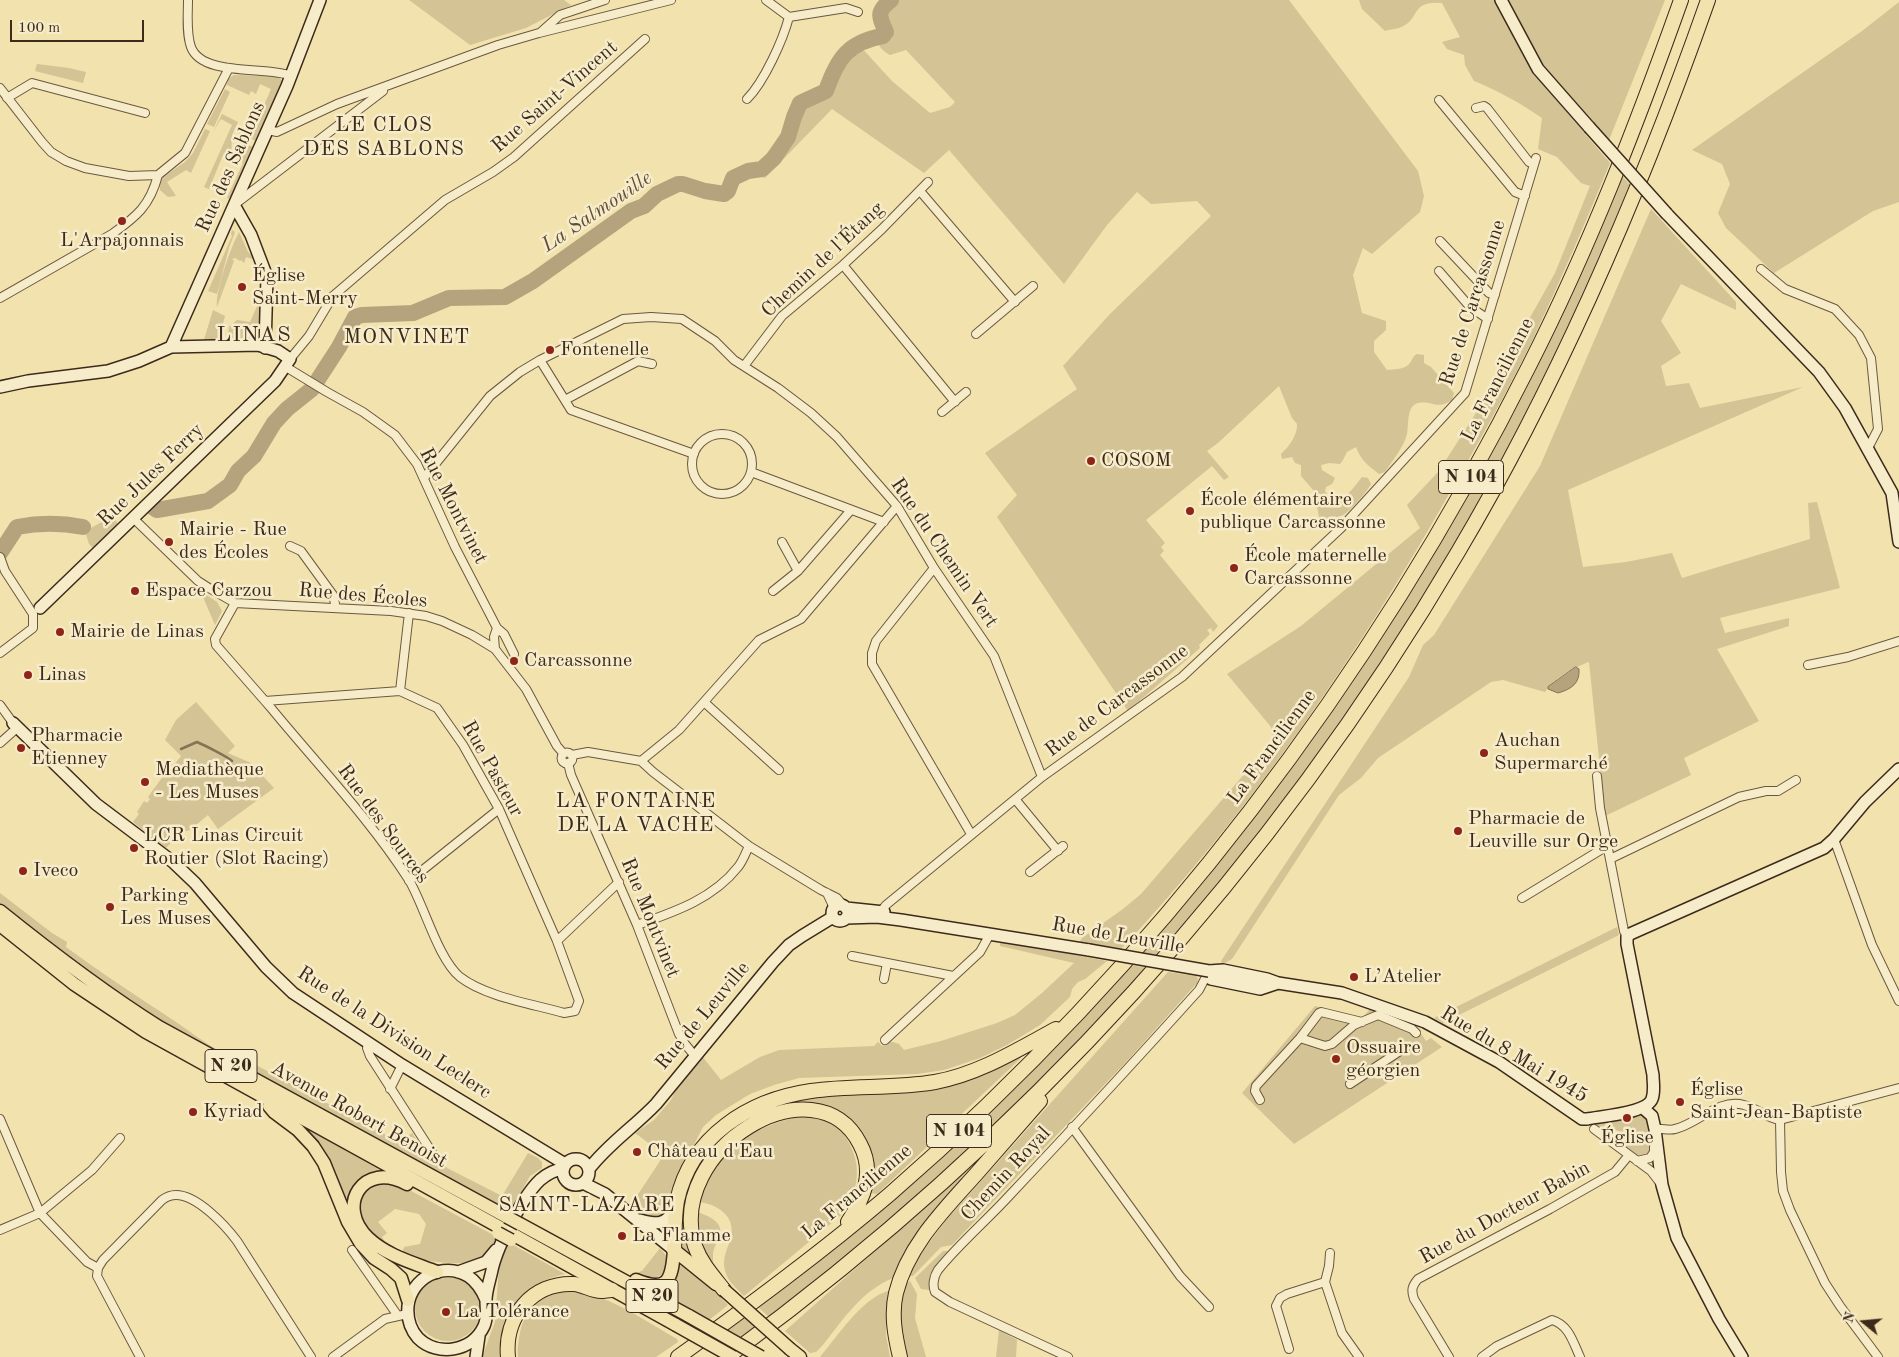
<!DOCTYPE html>
<meta charset="utf-8">
<style>
body{margin:0}
#map{position:relative;width:1899px;height:1357px;overflow:hidden;background:#f2e2ae;font-family:"Old Standard TT",serif}
canvas{display:block}
.north{position:absolute;left:1839px;top:1297px;width:50px;height:50px;-webkit-text-stroke:4px #f7ecca;paint-order:stroke;rotate:287deg;font-size:14px;font-weight:700;line-height:20px;text-align:center;color:#3c2a1b}
.north::after{content:'';display:block;margin:auto;width:18px;height:22px;background:#3c2a1b;clip-path:polygon(50% 0,100% 100%,50% 72%,0 100%)}
.scale{position:absolute;left:10px;top:20px;width:134px;height:22px;box-sizing:border-box;border:2px solid #3c2a1b;border-top:0;padding-left:6px;font-size:15px;line-height:18px;white-space:nowrap;color:#3c2a1b;-webkit-text-stroke:4px #f7ecca;paint-order:stroke}
</style>
<div id="map">
<canvas width="1899" height="1357"></canvas>
<div class="north">N</div>
<div class="scale">100 m</div>
</div>
<script>
const c = document.querySelector('canvas').getContext('2d');
c.lineJoin = 'round';
function paint(path, color) { c.fillStyle = color; c.fill(path, 'evenodd'); }
function strokePath(path, color, width, dash) { c.strokeStyle = color; c.lineWidth = width; c.lineCap = dash ? 'butt' : 'round'; c.setLineDash(dash || []); c.stroke(path); }
function drawText(font, color, halo, rows, align = 'center') {
  c.font = font + ' "Old Standard TT",serif'; c.lineWidth = 5; c.setLineDash([]); c.textBaseline = 'middle'; c.strokeStyle = halo; c.fillStyle = color; for (const [text, x, y, turn = 0] of rows) {
    c.save(); c.translate(x, y); c.rotate((+turn || 0) * Math.PI / 180); c.textAlign = isNaN(turn) ? turn : align; if (halo) c.strokeText(text, 0, 0); c.fillText(text, 0, 0); c.restore();
  }
}
paint(new Path2D(`
 M409,0h155l7,5 -45,23 -56,17z
 M886,0h403l129,171 6,25 -4,16 -48,42 -9,-6 -10,27 9,38 24,8v9l-12,11v11l13,18c7,-1 18,0 23,-7 3,-4 2,-6 7,-9l7,1v8l7,4 23,26 -2,7c-16,11 -21,-1 -34,3 -12,3 -9,22 -11,31 -3,13 -15,27 -22,38l-6,2c-11,-9 -18,-13 -23,-27l-9,5 -4,8 -3,4 -11,-1 -8,2 1,5 13,8 -3,6 -6,3 -1,4c13,22 28,-3 37,-14l6,1 3,6c-6,10 -16,21 -25,29 -5,4 -12,5 -18,10l-5,-1 -4,-5 -5,-26 -13,-15v-11l-6,-2 -3,-6 -10,2 -1,-5c8,-7 17,-20 16,-30l-5,-6 -13,-32 -61,57 -11,8 22,26 -5,3 -12,-14 -66,54 19,23 -4,4 3,4 -4,4 58,71 -5,6 -2,-4 -4,2 3,4 -11,11 1,3 -72,63 -131,-194 20,-22 -32,-42 92,-64 -14,-23 46,-51 102,-99 -14,-15 -46,3 -14,-12 -30,33 -43,59 -115,-134 -25,23 -92,-64 -67,69 -9,-3v-7l38,-52 5,-15 10,-8 14,-3 5,-5 5,-26 4,-5 10,-6 12,-3 33,36 38,32 20,-6 5,-5 -49,-52 -16,5c-9,-5 -12,-9 -13,-19l8,-8 -11,-13 1,-6z
 M1359,0h306l-56,140 -17,-18 -7,12 25,29c-25,61 -51,121 -79,180 -24,49 -51,97 -78,144 -93,165 -202,324 -332,462l-41,-7 2,-4 41,-29 18,-15 130,-151 2,-10 -2,-6 -44,-53 74,-48 119,-98 -13,-23 32,-34 42,-66 74,-132 35,-87 -9,-3 -24,-26 -19,-8 4,-31c-22,-15 -43,-27 -68,-37l-9,-16 -1,-10 -17,-6 -5,-7 18,-5 -18,-34c-30,-3 -23,14 -37,22 -5,4 -14,4 -20,6l-23,-22z
 M1899,2v200l-26,9 -99,62 -48,-45 -8,-15 12,-29 -8,-20 -30,-14 170,-119z
 M37,64l32,4 17,4 -3,11 -48,-12z
 M234,75l38,1 8,2 3,5 -27,58 -18,-8 2,-5 12,5 19,-44 -11,-5 -4,10 -5,-3 -2,4 -22,-10 1,-6z
 M225,89l5,3 -16,35 -7,-3z
 M222,114l16,8 -6,13 -1,23 -8,-3 -14,34 -5,-2 28,-62 -11,-6 -8,13z
 M205,129l5,2 -19,42 -5,-3 -19,12 9,14 -8,1 -8,-7v-11l25,-17 8,-9z
 M244,143l9,4 -23,52 -3,-1 16,-35 -9,-4v-3l5,2 4,-2 -1,-2 -3,-1z
 M1621,175l12,13 -76,169 -98,183 -98,154 -53,74 -48,65 -101,123 -18,-3c68,-79 135,-160 195,-246 56,-82 109,-169 156,-256 49,-90 88,-183 129,-276z
 M1651,209l85,93v8l-55,-26 -20,37 20,32 -20,13 5,20 23,-3 11,25 103,-21 -235,103 15,77 43,-5 46,-9 10,25 128,-39 -2,-36 9,-1 23,86 -120,30 5,15 64,-15v8l-72,23 42,72 -75,37 7,17 -86,41 -16,-154c-15,5 -35,17 -44,30l-42,-12 -12,2 -113,76 -17,20 -22,17 -107,164 -9,5 -2,-3 188,-284 14,-32 11,-10 106,-169z
 M232,230l3,2 -6,16 -12,46 -9,-3 24,-55 -1,-2z
 M239,232l9,20 6,5 -2,2 -6,-2 -2,6 -3,-3 -1,1 -5,-3 -3,1 2,2 -17,46c-2,-16 14,-60 22,-75z
 M259,302l2,3 -3,33 -3,2 -28,2 2,-15 8,-7 13,2z
 M213,310l12,6 -7,26 -15,1z
 M113,516l5,8 -25,24 -4,-4 -4,-13z
 M200,591l17,11 5,9 -7,14 -12,-28 -4,-4z
 M196,702l39,44 -7,7 23,10 23,25 -56,41 -10,-14 -18,15 -8,2 -16,16 -33,-26 6,-8 -2,-2 7,-11 3,2 3,-4 -2,-2 24,-33 2,1 7,-9 -16,-16 11,-20z
 M0,893l52,40 15,9 -1,5c35,26 71,49 107,73 19,12 47,37 70,38l156,84 13,-9 16,24 8,-5 11,16 55,28 26,-43 10,5 4,4v6l-12,8 -19,34 -13,-6c-48,-25 -95,-52 -143,-77 -59,-31 -119,-61 -177,-95 -63,-37 -122,-81 -178,-127z
 M1617,927l2,8 -176,88 -9,-5z
 M1000,942h7l100,19 -22,18 -7,3 -6,7 -2,8 -30,28 -33,20 -27,13 -36,12 -27,4 -118,4 -25,7 -24,9 -34,21 -13,12 -21,41 -14,39 -4,6 -5,4 -8,1 -9,-2 -13,-8 31,-47 2,-8 -27,-20 19,-13 17,-20 6,-13 25,-31 19,24 39,-23 19,-7 95,-4 4,-4 4,4 7,-5 10,3 5,6 37,-9 56,-18 18,-8 27,-22 32,-30 -74,-17z
 M1130,965l18,3 -146,152 -109,99 -123,99 -12,-11 164,-133z
 M1168,972l28,4 2,3 -1,4 -70,78 -175,184 -11,2 -28,29h-3c7,-21 24,-39 37,-57z
 M1315,1006l46,13 10,-11 50,22 -1,2 6,9 5,-3 11,9 -148,97 -52,-51z
 M1018,1055l3,3 -144,136 -7,-1 -2,-46 -13,-24 -18,-12 -19,-5 -65,12 -29,19 -15,17 -12,19 -8,18 -3,22 6,40 -2,4 -10,-10 3,-52 26,-50 40,-31 46,-16 145,-10 32,-9z
 M1643,1108l9,8 2,36 -17,9 -43,-32 -7,-10zM1606,1123l22,15 -6,10 -22,-16z
 M802,1116c14,2 30,5 40,15 2,3 4,7 6,10 14,24 10,47 -2,70l-102,85c-10,-10 -20,-18 -20,-33 0,-10 5,-17 7,-26 5,-21 -14,-33 -32,-35 3,-8 5,-18 9,-26 19,-34 58,-53 94,-60z
 M306,1128l79,45 -35,32 40,52 -1,5 -18,-11 -67,-122z
 M982,1156c-31,37 -73,75 -89,122 -33,14 -49,41 -71,68l-6,6 -6,1 -25,-22z
 M372,1184l28,1 99,53c-4,6 -9,14 -15,19 -16,12 -64,4 -82,-3l2,-7 16,-3 6,-20 -7,-10 -24,-5 -17,13 9,11 -5,4 4,6 9,4 -3,4c-17,-10 -40,-30 -33,-52 2,-5 9,-11 13,-15z
 M697,1212c9,3 26,9 23,22 -1,6 -6,12 -7,19 0,5 0,11 0,16 -10,-19 -13,-36 -16,-57z
 M506,1241l59,33c-42,9 -67,40 -63,83h-20l13,-35 4,-55z
 M660,1248l8,10 -5,16 -9,5 -22,-5 10,-3z
 M943,1251h6l-19,24 -1,15 -8,-1 -6,-11z
 M677,1256l22,19 29,30 -19,15 -14,-8 -2,1 -33,-19 1,-3c16,-5 15,-21 16,-35z
 M415 1308a33 33 0 1 1 66 0a33 33 0 1 1-66 0Z
 M910,1281l7,13 -2,24 11,39h-18c-8,-29 -11,-46 -1,-74z
 M576,1290c37,8 71,32 101,49l1,3 -22,15h-138c-1,-6 0,-13 1,-19 5,-33 26,-46 57,-48z
 M888,1291l-2,44 4,22h-70c17,-20 42,-59 68,-66z
 M745,1317l12,11 -14,11 -15,-9z
 M999,1330l18,10 -1,17h-20z`), '#d3c395');
const water = new Path2D(`
 M1576,667l3,2c1,14 -7,20 -21,24l-10,-4v-2z`);
paint(water, '#b4a37c');
strokePath(water, '#847355', 1);
strokePath(new Path2D(`
 M181,749l16,-7c7,3 31,15 35,19`), '#847355', 2.5);
strokePath(new Path2D(`
 M317,381l22,-34 16,-30 7,-2 51,-2 36,-15 56,-1 28,-16 98,-70 13,-5 13,-12 21,-10h5l22,7 19,3 4,-3 5,-13 15,-7 14,-2 12,-11 14,-21 6,-20 6,-14 26,-12c11,-32 22,-49 57,-55l3,-4c-7,-16 -10,-20 5,-32
 M151,506l6,4 51,-9 22,-16 8,-14 16,-15 20,-33 13,-14 25,-20
 M0,553l17,-26c21,-4 45,-4 66,0`), '#b4a37c', 16);
const street = new Path2D(`
 M188,0c0,14 -2,33 3,47 11,30 76,19 101,29
 M766,0l23,17
 M541,32l19,-17 45,-15
 M0,88l42,54 9,10 15,9 19,7 44,8 29,-1 27,-22 44,-85
 M7,98l25,-15 113,30
 M747,99c17,-17 36,-59 42,-82l57,-9 12,4
 M1439,100l76,92 10,4
 M1476,108l8,-2 3,2 42,54 5,2
 M268,130l9,2 60,-28 161,-59 41,-12 132,-33
 M920,191l95,111
 M234,205l149,-114
 M1440,241l49,52 6,2
 M843,265l112,137
 M1761,269l24,20 50,20 24,26 12,23 7,71 -11,21
 M1439,271l31,36 18,12
 M0,298l112,-64c24,-17 38,-28 46,-59
 M976,334l57,-48
 M290,359l19,-23 24,-40 112,-96 48,-28 21,-15 131,-118
 M540,360l31,50 123,44
 M744,366l38,-50 61,-51 39,-36 46,-47
 M286,367l41,25 36,20 32,23 22,29 38,83 42,81 -3,9 1,12 31,40 31,57 6,7
 M565,400l73,-39 14,3
 M942,412l24,-20
 M692 464a30 30 0 1 1 60 0a30 30 0 1 1-60 0Z
 M751,472l133,50
 M424,478l66,-82 30,-24 20,-12 83,-41 28,-2 31,2 33,22 19,19 44,28 33,25 26,24 60,69 37,62 60,88 48,121
 M133,518l65,63 11,7 26,15 156,8 35,5 16,5 30,14 23,14
 M782,542l16,29
 M290,546l11,5 32,44 3,13
 M0,557l5,14 28,43
 M934,568l-58,73 -4,12v11l99,170
 M773,591l25,-20 53,-61
 M235,603l-20,36 1,6 49,56 6,7c46,56 98,110 138,172 15,25 29,79 51,97 26,20 73,27 104,36l11,-2 4,-10 -22,-60 -58,-132 -36,-64 -26,-37 -37,-17 -135,10
 M497,628l7,6 10,20
 M0,653l33,-25v-14
 M1808,665l40,-8 51,-16
 M400,691l9,-78
 M704,702l75,68
 M0,705l13,18
 M0,743l18,-16
 M561.5 758a5.5 5.5 0 1 1 11 0a5.5 5.5 0 1 1-11 0Z
 M572,755l16,-3 53,9 12,11 96,74 72,44 16,8 6,7
 M641,761l38,-31 80,-90 42,-21 96,-113
 M568,763l3,12 66,150 42,109 6,10 9,11
 M1597,776l3,32 24,123 3,6
 M1015,799l43,52
 M1834,839l38,106 27,56
 M1610,859l129,-62 27,-6h12l18,-11
 M1030,872l33,-26
 M409,881l90,-72
 M827,893l7,15
 M1522,898l85,-52
 M880,913l6,-8 156,-128 140,-100 159,-149 124,-135 71,-235
 M637,925c37,-13 76,-26 101,-58 5,-6 8,-15 11,-21
 M557,941l62,-59
 M852,956l101,20
 M884,979l3,-16
 M1300,1038l25,8 7,-2 22,-19 24,-10 34,14 4,4
 M885,1040l95,-88 10,-18
 M369,1043l-2,5 3,8 63,98
 M1350,1084l56,-37
 M390,1089l12,-24
 M1260,1100l-5,-9 1,-5 44,-48 19,-25 2,-1 41,10
 M0,1119l40,94 47,49 11,6 -1,8 43,81
 M1780,1120l1,52 2,19 7,19 35,73 15,23 38,51
 M1072,1127l108,149 29,31
 M1594,1129l57,42 10,13
 M1655,1133v-4c7,-1 14,2 20,0 23,-5 43,-31 69,-24 13,3 22,13 36,15l119,-32
 M1637,1161l13,-3 4,-6v-5
 M0,1230l40,-17 52,-43 28,-32
 M352,1250l46,66
 M1330,1253l-1,13 -4,16 17,51 17,24
 M98,1268l5,-8 59,-60c4,-3 8,-5 14,-5 21,0 49,30 61,46l74,116
 M1289,1349l-13,-43 4,-8 7,-4 38,-12
 M333,1357l52,-38 22,-5
 M1068,1357l-118,-55 -15,-10c-3,-7 -1,-16 3,-22 21,-26 48,-49 71,-74 64,-68 128,-137 190,-206l10,-19
 M1449,1357l-35,-58c-3,-9 -2,-13 4,-20l132,-70 65,-37 14,-17
 M1482,1357l15,-11 55,-26c17,5 21,22 28,37`);
const secondary = new Path2D(`
 M1501,0l37,69 51,58
 M234,205l17,30 16,42 -2,71
 M1667,214l152,158 26,36 47,85 7,49
 M171,347l116,-261 33,-86
 M0,387l28,-6 80,-10 31,-10 32,-14 87,-2 20,6 12,8 -15,22 -235,227
 M13,723l83,81 77,58 22,21 71,84 27,26 109,72 163,99
 M832 913a8 8 0 1 1 16 0a8 8 0 1 1-16 0Z
 M846,908l38,4
 M846,918l31,-1 24,3 188,30
 M1278,983l-18,6 -49,-10 -2,-8 14,-1 44,9 11,4 64,10 83,29 74,40 83,57h5c15,-3 60,-6 65,-20 3,-8 1,-16 1,-24l-26,-131v-7l3,-3 194,-86 10,-9 31,-37 34,-33
 M1643,1108l9,8 3,13 7,56 15,53 42,81 23,38
 M563 1172a13 13 0 1 1 26 0a13 13 0 1 1-26 0Z
 M589,1169c19,-25 45,-42 67,-65l117,-142 16,-17 13,-9 31,-19
 M583,1183l22,11 69,56
 M640,1220c19,5 24,5 36,-11
 M458,1272l28,-10 10,-12
 M486,1300c-4,-10 -9,-18 -18,-24 -25,-15 -57,2 -60,30 -1,12 2,23 10,32 19,19 54,14 66,-12 4,-9 2,-16 2,-26 0,-9 4,-20 6,-30 5,-23 30,-73 48,-90 7,-6 14,-10 23,-11
 M476,1357l3,-21`);
const primary = new Path2D(`
 M0,911c51,41 103,81 159,116l348,190
 M0,925l74,59 72,48 355,196
 M269,1106l5,6 24,18 15,16 11,17 24,59 13,22 13,14 17,11 10,9 7,22
 M407,1184c-44,-24 -72,22 -39,54 19,18 46,25 69,34
 M520,1224l169,92
 M514,1235l162,90
 M674,1250l42,34
 M636,1280c32,13 36,0 38,-30
 M790,1349l10,8`);
const highway = new Path2D(`
 M674,1250c1,-16 0,-33 3,-49 14,-65 72,-101 134,-110 41,-6 83,-2 124,-9 44,-8 82,-32 121,-53
 M724,1290c-11,-14 -23,-27 -29,-44 -31,-97 121,-188 165,-102 15,28 4,54 -12,78
 M508,1357c-4,-40 24,-75 66,-73 10,1 18,7 27,7 3,0 8,-1 11,-1
 M678,1357c72,-52 144,-105 212,-163 265,-230 482,-515 639,-828 60,-118 108,-242 152,-366
 M727,1357c295,-215 546,-490 731,-805 103,-174 183,-361 250,-552
 M900,1357c-5,-21 -9,-43 -4,-64 12,-48 49,-84 81,-120 21,-24 42,-48 63,-72`);
strokePath(street, '#6a5840', 10);
strokePath(secondary, '#3c2a1b', 14);
strokePath(primary, '#3c2a1b', 15);
strokePath(highway, '#3c2a1b', 16);
strokePath(street, '#f7ecca', 8);
strokePath(secondary, '#f7ecca', 11);
strokePath(primary, '#f2e2ae', 12);
strokePath(highway, '#f2e2ae', 14);
const secondaryBridge = new Path2D(`
 M1589,127l78,87
 M1089,950l120,21`);
const primaryBridge = new Path2D(`
 M507,1217l13,7
 M498,1233l13,7
 M724,1290l66,59
 M689,1316l72,41
 M676,1325l57,32`);
strokePath(secondaryBridge, '#3c2a1b', 14, []);
strokePath(primaryBridge, '#3c2a1b', 15, []);
strokePath(secondaryBridge, '#f7ecca', 11);
strokePath(primaryBridge, '#f2e2ae', 12);
for (const [x, y, r, color] of [
 [122,221,5,"#8f2418"],
 [242,287,5,"#8f2418"],
 [550,350,5,"#8f2418"],
 [1091,461,5,"#8f2418"],
 [1190,511,5,"#8f2418"],
 [169,542,5,"#8f2418"],
 [1234,568,5,"#8f2418"],
 [135,591,5,"#8f2418"],
 [60,632,5,"#8f2418"],
 [514,661,5,"#8f2418"],
 [28,675,5,"#8f2418"],
 [21,748,5,"#8f2418"],
 [1484,753,5,"#8f2418"],
 [145,782,5,"#8f2418"],
 [1458,831,5,"#8f2418"],
 [134,848,5,"#8f2418"],
 [23,871,5,"#8f2418"],
 [110,907,5,"#8f2418"],
 [1354,977,5,"#8f2418"],
 [1336,1059,5,"#8f2418"],
 [1680,1102,5,"#8f2418"],
 [193,1112,5,"#8f2418"],
 [1627,1118,5,"#8f2418"],
 [637,1152,5,"#8f2418"],
 [622,1236,5,"#8f2418"],
 [446,1312,5,"#8f2418"]
]) { const dot = new Path2D(); dot.arc(x, y, r, 0, 2 * Math.PI); c.fillStyle = color; c.fill(dot); strokePath(dot, '#f7ecca', 2); }
for (const [x, y, w] of [
 [1471,477,65],
 [231,1066,52],
 [959,1131,65],
 [652,1296,52]
]) { const box = new Path2D(); box.roundRect(x - w / 2, y - 16.5, w, 33, 4); c.fillStyle = '#f7ecca'; c.fill(box); strokePath(box, '#3c2a1b', 1); }
drawText('bold 19px', '#3c2a1b', null, [
 ["N 104",1471,477],
 ["N 20",231,1066],
 ["N 104",959,1131],
 ["N 20",652,1296]
]);
drawText('20px', '#3c2a1b', '#f7ecca', [
 ["Rue Saint-Vincent",555,97,-41],
 ["Rue des Sablons",231,167,-66],
 ["Chemin de l'Étang",823,260,-43],
 ["Rue de Carcassonne",1473,303,-72],
 ["La Francilienne",1498,380,-63],
 ["Rue Jules Ferry",151,475,-44],
 ["Rue Montvinet",453,506,63],
 ["Rue du Chemin Vert",944,553,56],
 ["Rue des Écoles",363,596,5],
 ["Rue de Carcassonne",1117,701,-37],
 ["La Francilienne",1272,747,-54],
 ["Rue Pasteur",492,769,61],
 ["Rue des Sources",383,824,54],
 ["Rue Montvinet",650,918,68],
 ["Rue de Leuville",1118,936,10],
 ["Rue de Leuville",703,1016,-50],
 ["Rue de la Division Leclerc",394,1033,33],
 ["Rue du 8 Mai 1945",1514,1055,31],
 ["Avenue Robert Benoist",359,1115,29],
 ["Chemin Royal",1006,1174,-47],
 ["La Francilienne",857,1192,-40],
 ["Rue du Docteur Babin",1505,1213,-29]
]);
drawText('20px', '#3c2a1b', '#f7ecca', [
 ["L'Arpajonnais",122,241,"center"],
 ["Église",252,276],
 ["Saint-Merry",252,299],
 ["Fontenelle",560,350],
 ["COSOM",1101,461],
 ["École élémentaire",1200,500],
 ["publique Carcassonne",1200,523],
 ["Mairie - Rue",179,530],
 ["des Écoles",179,553],
 ["École maternelle",1244,556],
 ["Carcassonne",1244,579],
 ["Espace Carzou",145,591],
 ["Mairie de Linas",70,632],
 ["Carcassonne",524,661],
 ["Linas",38,675],
 ["Pharmacie",31,736],
 ["Etienney",31,759],
 ["Auchan",1494,741],
 ["Supermarché",1494,764],
 ["Mediathèque",155,770],
 ["- Les Muses",155,793],
 ["Pharmacie de",1468,819],
 ["Leuville sur Orge",1468,842],
 ["LCR Linas Circuit",144,836],
 ["Routier (Slot Racing)",144,859],
 ["Iveco",33,871],
 ["Parking",120,896],
 ["Les Muses",120,919],
 ["L’Atelier",1364,977],
 ["Ossuaire",1346,1048],
 ["géorgien",1346,1071],
 ["Église",1690,1090],
 ["Saint-Jean-Baptiste",1690,1113],
 ["Kyriad",203,1112],
 ["Église",1627,1138,"center"],
 ["Château d'Eau",647,1152],
 ["La Flamme",632,1236],
 ["La Tolérance",456,1312]
], 'left');
c.letterSpacing = '1px';
drawText('21px', '#3c2a1b', '#f7ecca', [
 ["LE CLOS",384,125],
 ["DES SABLONS",384,149],
 ["MONVINET",407,337],
 ["LA FONTAINE",636,801],
 ["DE LA VACHE",636,825],
 ["SAINT-LAZARE",587,1205]
]);
c.letterSpacing = '0px';
drawText('italic 21px', '#604e38', '#f7ecca', [
 ["La Salmouille",597,212,-34]
]);
c.letterSpacing = '1px';
drawText('22px', '#3c2a1b', '#f7ecca', [
 ["LINAS",254,335]
]);
c.letterSpacing = '0px';
</script>
